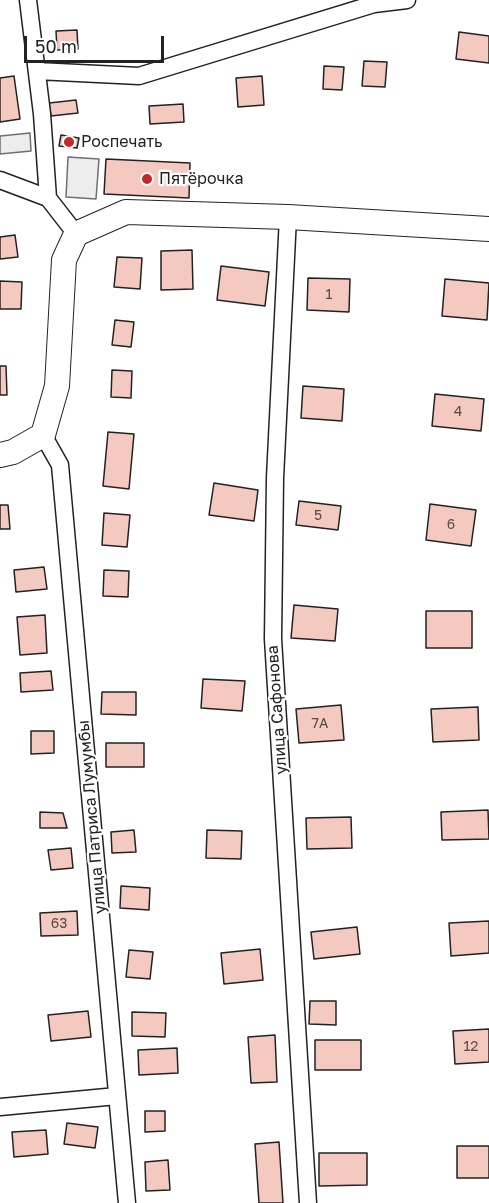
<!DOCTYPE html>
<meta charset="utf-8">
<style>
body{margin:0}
#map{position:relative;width:489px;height:1203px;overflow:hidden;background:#fff;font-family:"Golos Text",sans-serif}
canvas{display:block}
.scale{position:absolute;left:24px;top:36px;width:140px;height:27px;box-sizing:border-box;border:3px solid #222;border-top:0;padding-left:8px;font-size:18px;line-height:21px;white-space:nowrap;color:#222;-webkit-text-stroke:4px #fff;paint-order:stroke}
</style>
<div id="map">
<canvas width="489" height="1203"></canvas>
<div class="scale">50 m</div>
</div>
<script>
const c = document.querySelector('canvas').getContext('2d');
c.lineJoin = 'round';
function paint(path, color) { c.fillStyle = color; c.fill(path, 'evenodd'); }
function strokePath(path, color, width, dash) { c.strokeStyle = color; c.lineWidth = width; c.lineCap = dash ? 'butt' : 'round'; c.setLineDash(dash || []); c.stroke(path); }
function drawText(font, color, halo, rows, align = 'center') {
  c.font = font + ' "Golos Text",sans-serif'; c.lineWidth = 4.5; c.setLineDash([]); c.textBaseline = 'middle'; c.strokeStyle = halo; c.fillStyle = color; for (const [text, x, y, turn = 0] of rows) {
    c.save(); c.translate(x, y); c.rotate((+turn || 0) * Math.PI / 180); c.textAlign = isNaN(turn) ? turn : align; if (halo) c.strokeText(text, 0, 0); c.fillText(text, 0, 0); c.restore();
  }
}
const parking = new Path2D(`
 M30,133l1,18 -31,3v-18z
 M68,157l31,2 -3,40 -30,-2z`);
paint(parking, '#ededed');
strokePath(parking, '#6f6f6f', 1.5);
const building = new Path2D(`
 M77,30l1,19 -21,1 -1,-19z
 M459,32l30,4v27l-33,-4z
 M364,61l23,1 -2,25 -23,-1z
 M324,66l20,1 -2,23 -19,-1z
 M14,76l6,43 -20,3v-44z
 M262,76l2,29 -26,2 -2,-29z
 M76,100l2,13 -27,3 -2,-13z
 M183,104l1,18 -34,2 -1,-18z
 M61,135l18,3 -2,10 -18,-2z
 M106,159l84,4 -1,35 -85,-4z
 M15,235l3,22 -18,2v-22z
 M192,250l1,39 -32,1v-39z
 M117,257l25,1 -2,31 -26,-2z
 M221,266l48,6 -4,34 -48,-6z
 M308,278l42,1 -1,33 -42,-2z
 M445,279l44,4 -2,37 -45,-4z
 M0,281l22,1 -1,27h-21z
 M115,320l19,2 -3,25 -19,-2z
 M0,366h6l1,29h-7z
 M112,370l20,1 -1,27 -20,-1z
 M303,386l41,3 -2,32 -41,-3z
 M435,394l49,5 -3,32 -49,-5z
 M108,432l26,2 -5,55 -26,-3z
 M214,483l44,7 -4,31 -45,-6z
 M299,501l42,5 -3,24 -42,-5z
 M430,504l46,6 -5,36 -45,-6z
 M0,505h8l2,24h-10z
 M104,513l26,2 -3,32 -25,-2z
 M44,567l3,22 -31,3 -2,-22z
 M104,570l25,1 -1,26 -25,-1z
 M294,605l44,4 -3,32 -44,-3z
 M426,611h46v37h-46z
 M45,615l2,38 -27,2 -3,-38z
 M51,671l2,19 -32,2 -1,-19z
 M203,679l42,2 -3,30 -41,-3z
 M102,692h34v23l-35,-1z
 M341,705l3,35 -45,3 -3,-34z
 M478,707l1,33 -46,2 -2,-33z
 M31,731h23v22l-23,1z
 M106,743h38v24h-38z
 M488,810l1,29 -47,1 -1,-28z
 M40,812l23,1 4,15h-27z
 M351,817l1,31 -45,1 -1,-31z
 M134,830l2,22 -24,1 -1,-21z
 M207,830l35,1 -1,28 -35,-1z
 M71,848l2,20 -22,2 -3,-20z
 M121,886l29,2 -1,22 -29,-2z
 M77,911l1,24 -37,1 -1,-23z
 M489,921v32l-38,3 -2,-33z
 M357,927l3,27 -46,5 -3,-27z
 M260,949l3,31 -39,4 -3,-31z
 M129,950l24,2 -3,27 -24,-2z
 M310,1001h26v24l-27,-1z
 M88,1011l3,26 -40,4 -3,-26z
 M132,1012l34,1 -1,24 -33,-1z
 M489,1029v33l-34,2 -2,-33z
 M275,1035l2,47 -26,1 -3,-46z
 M315,1040h46v30h-46z
 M177,1048l1,25 -39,2 -1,-25z
 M145,1111h20v20l-20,1z
 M67,1123l31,4 -3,21 -31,-4z
 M46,1130l2,24 -34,3 -2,-25z
 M279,1142l4,61h-24l-4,-59z
 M457,1146h32v32h-32z
 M319,1153h48v32l-48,1z
 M168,1160l2,30 -24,1 -1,-29z`);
paint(building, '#f3c9c0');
strokePath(building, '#222', 1.5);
const street = new Path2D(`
 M28,0l14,114 6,84
 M37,71l102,5 235,-72 33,-4
 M0,180l48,18 28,36
 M288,217l-13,261 -2,161 35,564
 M43,435l17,30 67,738
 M0,1107l117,-11`);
const secondary = new Path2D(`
 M0,455l13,-3 30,-17 14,-49 7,-126 12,-26 50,-22 162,5 201,12`);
strokePath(street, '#222', 19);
strokePath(secondary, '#222', 26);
strokePath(street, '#fff', 16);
strokePath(secondary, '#fff', 24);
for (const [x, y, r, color] of [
 [69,142,6,"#c62828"],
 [147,179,6,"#c62828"]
]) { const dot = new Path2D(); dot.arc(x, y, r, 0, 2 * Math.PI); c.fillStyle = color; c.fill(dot); strokePath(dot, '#fff', 2); }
drawText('14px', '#564c4a', null, [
 ["1",329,295],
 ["4",458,412],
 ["5",318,516],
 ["6",451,525],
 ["7А",320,724],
 ["63",59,924],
 ["12",471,1047]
]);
drawText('16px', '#222', '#fff', [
 ["Роспечать",81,142],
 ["Пятёрочка",159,179]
], 'left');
drawText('16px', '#222', '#fff', [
 ["улица Сафонова",277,710,-94],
 ["улица Патриса Лумумбы",92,817,-95]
]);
</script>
